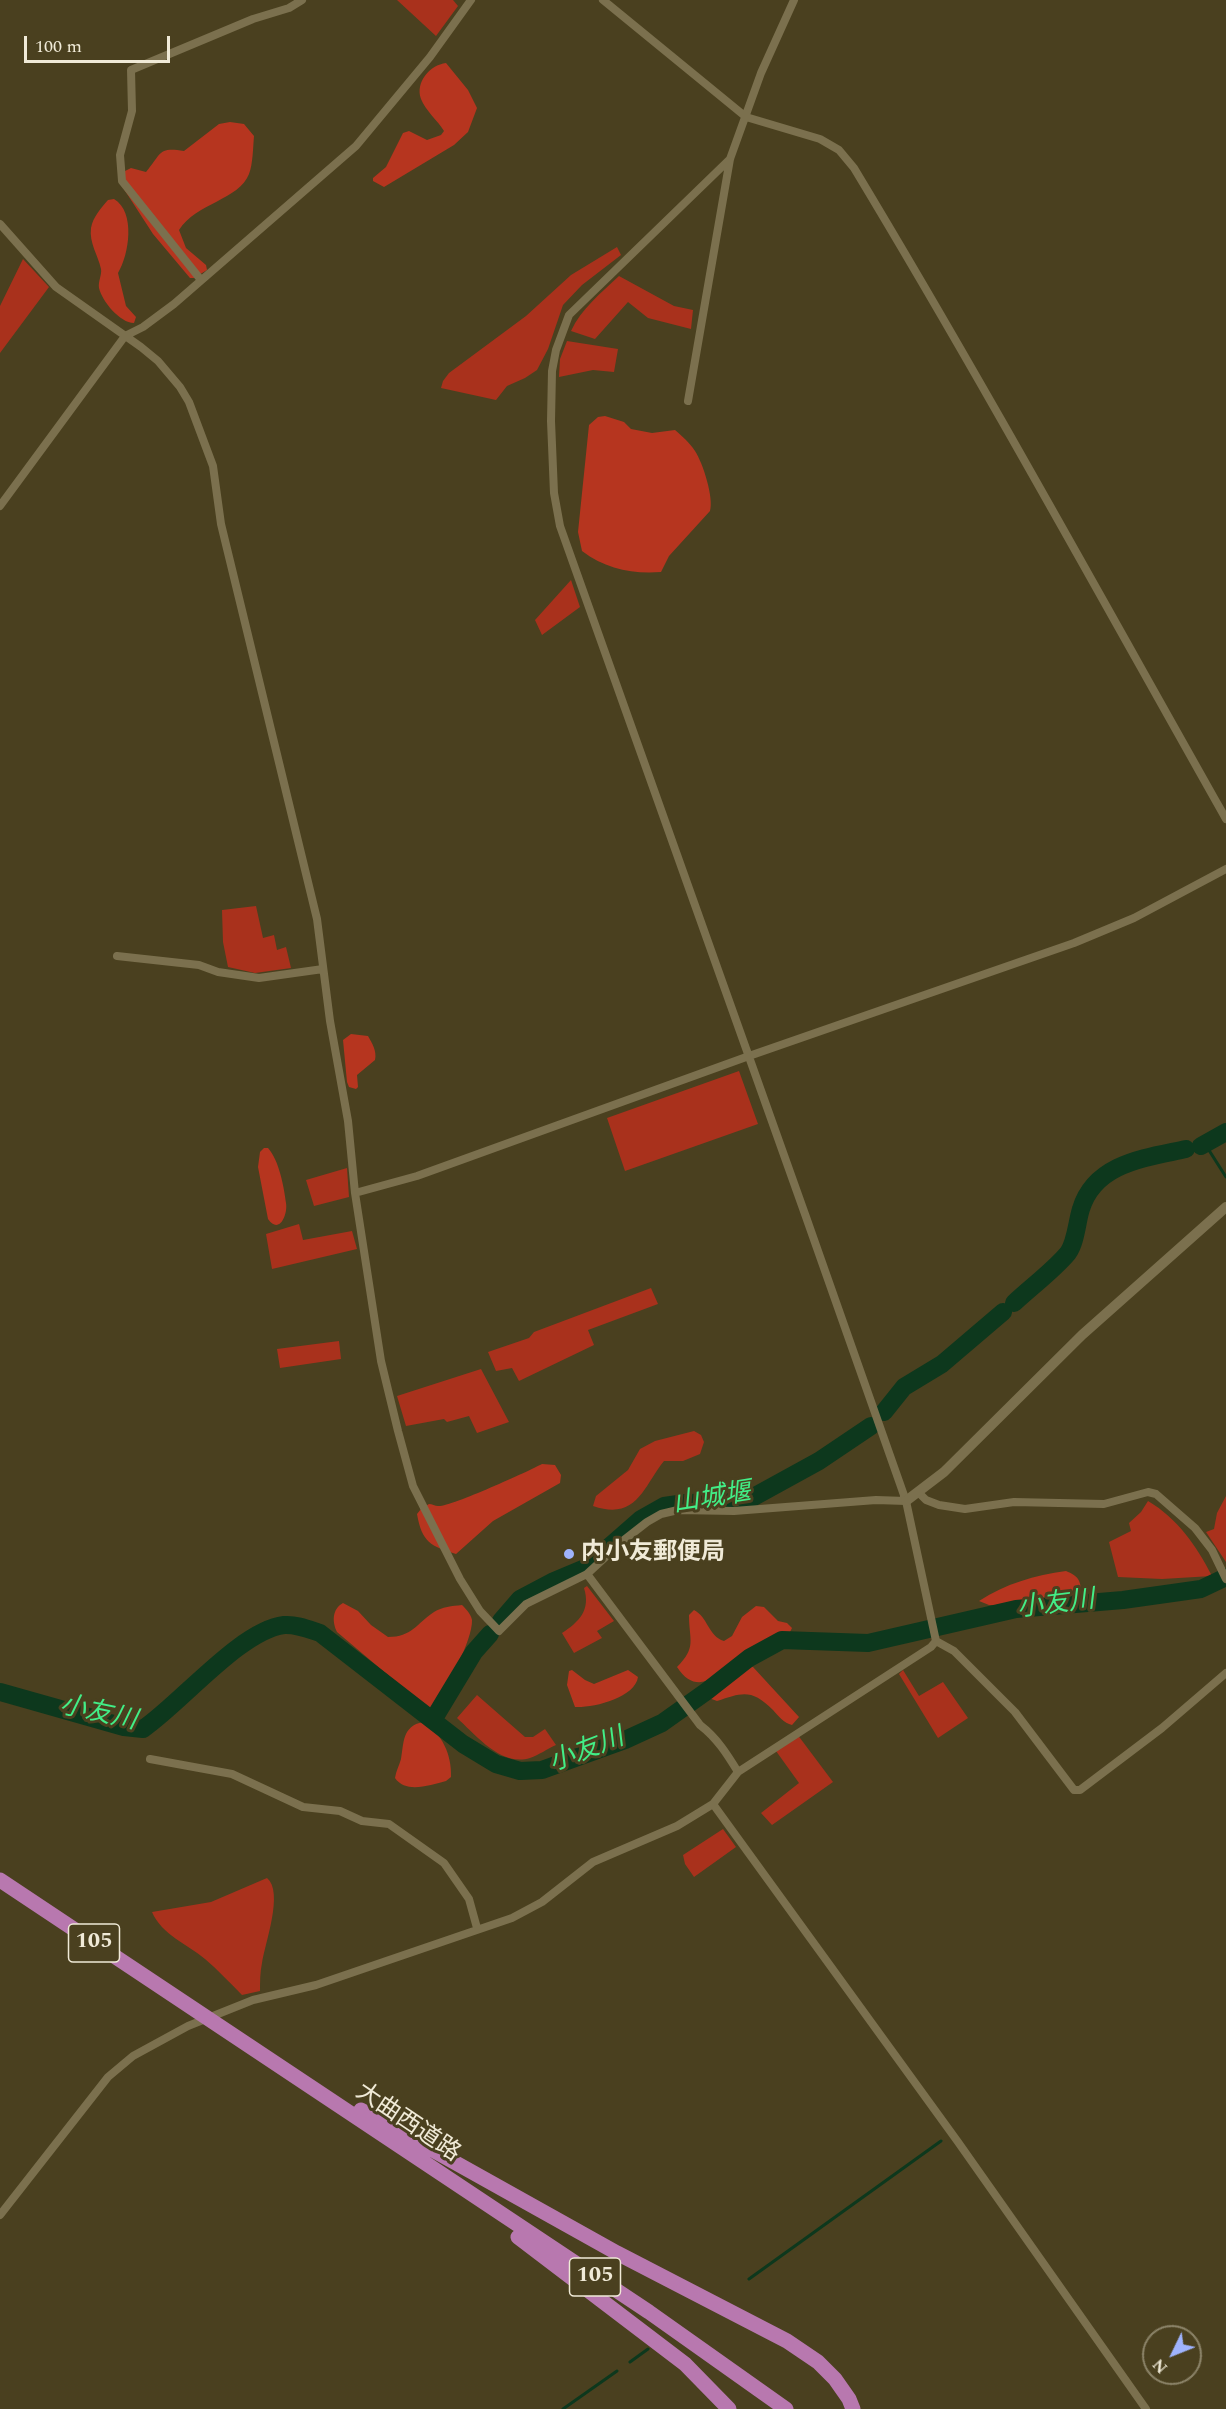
<!DOCTYPE html>
<meta charset="utf-8">
<style>
body{margin:0}
#map{position:relative;width:1226px;height:2409px;overflow:hidden;background:#4a401f;font-family:Spectral,serif}
canvas{display:block}
.north{position:absolute;left:1142px;top:2325px;width:60px;height:60px;box-sizing:border-box;background:#4a401f;border:2px solid #8c8469;border-radius:50%;rotate:227deg;font-size:16px;font-weight:700;line-height:24px;text-align:center;color:#f0ead7}
.north::after{content:'';display:block;margin:auto;width:21px;height:27px;background:#9fb3fd;clip-path:polygon(50% 0,100% 100%,50% 72%,0 100%)}
.scale{position:absolute;left:24px;top:36px;width:146px;height:27px;box-sizing:border-box;border:3px solid #f0ead7;border-top:0;padding-left:8px;font-size:18px;line-height:21px;white-space:nowrap;color:#f0ead7;-webkit-text-stroke:4px #4a401f;paint-order:stroke}
</style>
<div id="map">
<canvas width="1226" height="2409"></canvas>
<div class="north">N</div>
<div class="scale">100 m</div>
</div>
<script>
const c = document.querySelector('canvas').getContext('2d');
c.lineJoin = 'round';
function paint(path, color) { c.fillStyle = color; c.fill(path, 'evenodd'); }
function strokePath(path, color, width, dash) { c.strokeStyle = color; c.lineWidth = width; c.lineCap = dash ? 'butt' : 'round'; c.setLineDash(dash || []); c.stroke(path); }
function drawText(font, color, halo, rows, align = 'center') {
  c.font = font + ' Spectral,"Noto Sans JP",serif'; c.lineWidth = 6; c.setLineDash([]); c.textBaseline = 'middle'; c.strokeStyle = halo; c.fillStyle = color; for (const [text, x, y, turn = 0] of rows) {
    c.save(); c.translate(x, y); c.rotate((+turn || 0) * Math.PI / 180); c.textAlign = isNaN(turn) ? turn : align; if (halo) c.strokeText(text, 0, 0); c.fillText(text, 0, 0); c.restore();
  }
}
paint(new Path2D(`
 M397,0h56l5,6 -22,30z
 M617,247l4,8 -39,30 -19,20 -15,44 -11,21 -12,8 -18,8 -11,14 -55,-12 2,-7 6,-8 77,-57 45,-41z
 M23,259l26,28 -49,66v-47z
 M619,276l55,30 19,4 -2,19 -43,-11 -20,-16 -33,37 -24,-8c10,-22 30,-38 48,-55z
 M567,341l51,8 -4,23 -21,-2 -34,7 1,-18z
 M571,580l9,27 -38,28 -7,-15z
 M256,906l7,32 11,-3 3,15 9,-3 5,21 -36,5 -27,-6 -5,-25 -1,-32z
 M739,1071l19,53 -133,47 -18,-53z
 M347,1168l2,29 -35,9 -8,-26z
 M299,1224l4,16 49,-9 5,18 -85,20 -6,-35z
 M651,1288l7,16 -70,26 6,15 -75,36 -7,-13 -16,3 -8,-19 41,-14 5,-6z
 M339,1341l2,18 -61,9 -3,-19z
 M481,1369l28,53 -32,11 -8,-17 -22,6 -3,-3 -38,7 -9,-30z
 M694,1431l7,4 3,7 -4,12 -17,7h-19c-21,26 -27,60 -71,45l3,-10 32,-26 12,-21 15,-8z
 M1226,1496v66l-20,-30 8,-3 3,-16z
 M1148,1501c30,18 48,44 64,75l-50,3 -44,-2 -9,-35 22,-11 -2,-8 12,-11z
 M587,1586l27,35 -17,10 5,7 -28,15 -12,-20c17,-11 29,-23 22,-45z
 M903,1670l16,26 24,-14 25,36 -30,20 -39,-64z
 M477,1695l48,42h8l12,-8 11,16c-9,4 -17,10 -26,13 -29,9 -54,-23 -73,-40z
 M797,1734l36,48 -61,43 -11,-12 38,-30 -23,-32z
 M723,1829l13,18 -42,30 -9,-13 -2,-9z
 M267,1878c17,14 -2,65 -5,85 -2,9 -2,19 -2,28l-18,4c-12,-12 -24,-25 -37,-36 -18,-15 -43,-24 -53,-47l59,-10z`), '#a9311c');
paint(new Path2D(`
 M446,63l22,27 9,18 -9,24 -14,13 -70,42 -11,-6v-3l13,-11 17,-34 6,-2 18,9 14,-5 3,-4c-6,-10 -19,-21 -23,-32 -6,-17 9,-34 25,-36z
 M230,122l14,2 10,12c-1,11 -1,28 -5,38 -10,26 -53,29 -70,56l7,18 20,17 1,5 -13,8h-4l-37,-44 -33,-51 5,-12 6,-3 15,4c16,-19 12,-25 38,-21l35,-27z
 M114,199c22,13 15,56 4,74l8,33 10,11 -2,6c-14,0 -32,-22 -35,-35 -1,-7 3,-13 2,-19 -3,-14 -12,-26 -10,-41 2,-11 10,-20 17,-28z
 M605,416l19,6 7,7 21,4 23,-3c7,6 15,13 20,21 8,12 19,47 15,60l-41,45 -8,16c-30,2 -55,-3 -79,-21l-4,-19 11,-107 9,-8z
 M351,1034l17,2c4,7 9,15 7,24l-18,15 1,12 -2,2 -7,-2 -2,-5 -4,-42z
 M264,1148h4c11,12 16,39 18,55 2,12 -7,32 -18,16l-10,-52 2,-15z
 M542,1464l13,1 6,10 -1,8 -67,38 -37,33c-26,-8 -34,-12 -39,-40l4,-5 8,-5c3,0 6,2 9,2 10,2 91,-35 104,-42z
 M1066,1571c12,5 15,9 15,22l-6,5 -79,7h-7l-10,-4c26,-17 56,-26 87,-30z
 M343,1603l15,8 13,14 17,12c24,0 28,-13 46,-25 8,-5 18,-6 28,-7 4,4 9,9 10,15 1,20 -27,70 -37,88l-7,1 -91,-77c-5,-10 -5,-23 6,-29z
 M756,1606l8,1 14,14 9,2 5,5 -4,8c-39,-9 -79,81 -111,31 20,-20 12,-26 12,-52l5,-5c14,7 14,26 30,31l8,-5 10,-19z
 M747,1666l6,1 46,50 -7,8c-8,-2 -14,-9 -19,-15 -21,-21 -30,-18 -56,-9l-8,-3 10,-12z
 M572,1670l13,10 9,4 34,-14 10,7c-3,21 -45,31 -63,30l-8,-22 2,-14z
 M423,1722c19,11 29,33 28,55l-5,4c-16,4 -40,13 -51,-3 1,-7 4,-12 6,-19 3,-16 1,-33 22,-37z`), '#b6351f');
strokePath(new Path2D(`
 M1205,1144l21,33
 M749,2279l192,-138
 M630,2362l18,-13
 M563,2409l54,-38`), '#0d381d', 3);
strokePath(new Path2D(`
 M1201,1146l25,-14
 M1014,1303c17,-16 40,-33 54,-50 8,-11 9,-32 13,-44 14,-46 64,-51 105,-60
 M884,1412l20,-25 38,-23 61,-52
 M501,1621l19,-22 34,-18 31,-13 56,-49 23,-13 21,-3 52,-1 11,-2 71,-39 52,-35
 M0,1692l124,35 19,2c38,-26 98,-99 141,-104 12,-1 24,4 36,8l143,111 33,20 24,7 22,-1 83,-30 37,-17 45,-32 42,-33 33,-18 86,3 148,-34 107,-9 78,-11 25,-12
 M433,1720l41,-68 16,-18`), '#0d381d', 18);
strokePath(new Path2D(`
 M603,0l143,117 74,22 19,11 15,18c129,214 249,433 372,651
 M0,224l56,63 85,60 17,14 22,26 9,15 24,64 8,58 96,395 13,102 18,100 7,72 26,168 17,70 15,55 47,93 20,32 19,20 27,-27 61,-30 37,-34 23,-18 14,-8 17,-4 56,1 142,-11 30,1
 M201,280l-79,-99 -2,-26 12,-44 -1,-41 122,-51 36,-11 13,-8
 M688,401l42,-242 31,-86 33,-73
 M0,506l125,-170 18,-9 31,-23 182,-158 74,-89 41,-57
 M117,956l82,9 19,7 41,6 64,-9
 M355,1193l62,-17 332,-120 325,-113 60,-25 92,-49
 M918,1492l8,8 13,5 26,4 49,-7 90,2 44,-12 8,2 39,34 17,22 14,29
 M587,1574l113,151c17,13 27,29 38,47
 M936,1641l18,10 61,61 59,78h6l82,-62 64,-55
 M150,1759l82,15 71,33 37,4 22,10 27,3 55,39 25,36 8,29
 M713,1804l245,338 188,267
 M0,2215l108,-138 25,-21 55,-30 65,-26 63,-15 196,-67 30,-16 51,-40 84,-36 36,-22 25,-32 193,-125 5,-6 -30,-140 -7,-20c-111,-319 -227,-636 -339,-955l-6,-33 -3,-72 1,-50 4,-21 13,-35 161,-156`), '#7b704e', 8);
strokePath(new Path2D(`
 M906,1501l38,-29 138,-137 144,-128`), '#7b704e', 10);
strokePath(new Path2D(`
 M0,1880l649,432 137,97
 M361,2110l256,143 170,88 31,21 17,17 14,20 4,10
 M518,2237l167,127 44,45`), '#b878af', 15);
for (const [x, y, r, color] of [
 [569,1554,6,"#9fb3fd"]
]) { const dot = new Path2D(); dot.arc(x, y, r, 0, 2 * Math.PI); c.fillStyle = color; c.fill(dot); strokePath(dot, '#4a401f', 2); }
for (const [x, y, w] of [
 [94,1943,51],
 [595,2277,51]
]) { const box = new Path2D(); box.roundRect(x - w / 2, y - 19, w, 38, 4.5); c.fillStyle = '#4a401f'; c.fill(box); strokePath(box, '#f0ead7', 1.5); }
drawText('bold 22px', '#f0ead7', null, [
 ["105",94,1943],
 ["105",595,2277]
]);
drawText('bold 24px', '#f0ead7', '#4a401f', [
 ["内小友郵便局",581,1554]
], 'left');
drawText('24px', '#f0ead7', '#4a401f', [
 ["大曲西道路",407,2124,34]
]);
drawText('italic 26px', '#42ee87', '#4a401f', [
 ["山城堰",712,1500,-9],
 ["小友川",1056,1606,-7],
 ["小友川",98,1715,12],
 ["小友川",587,1752,-21]
]);
</script>
